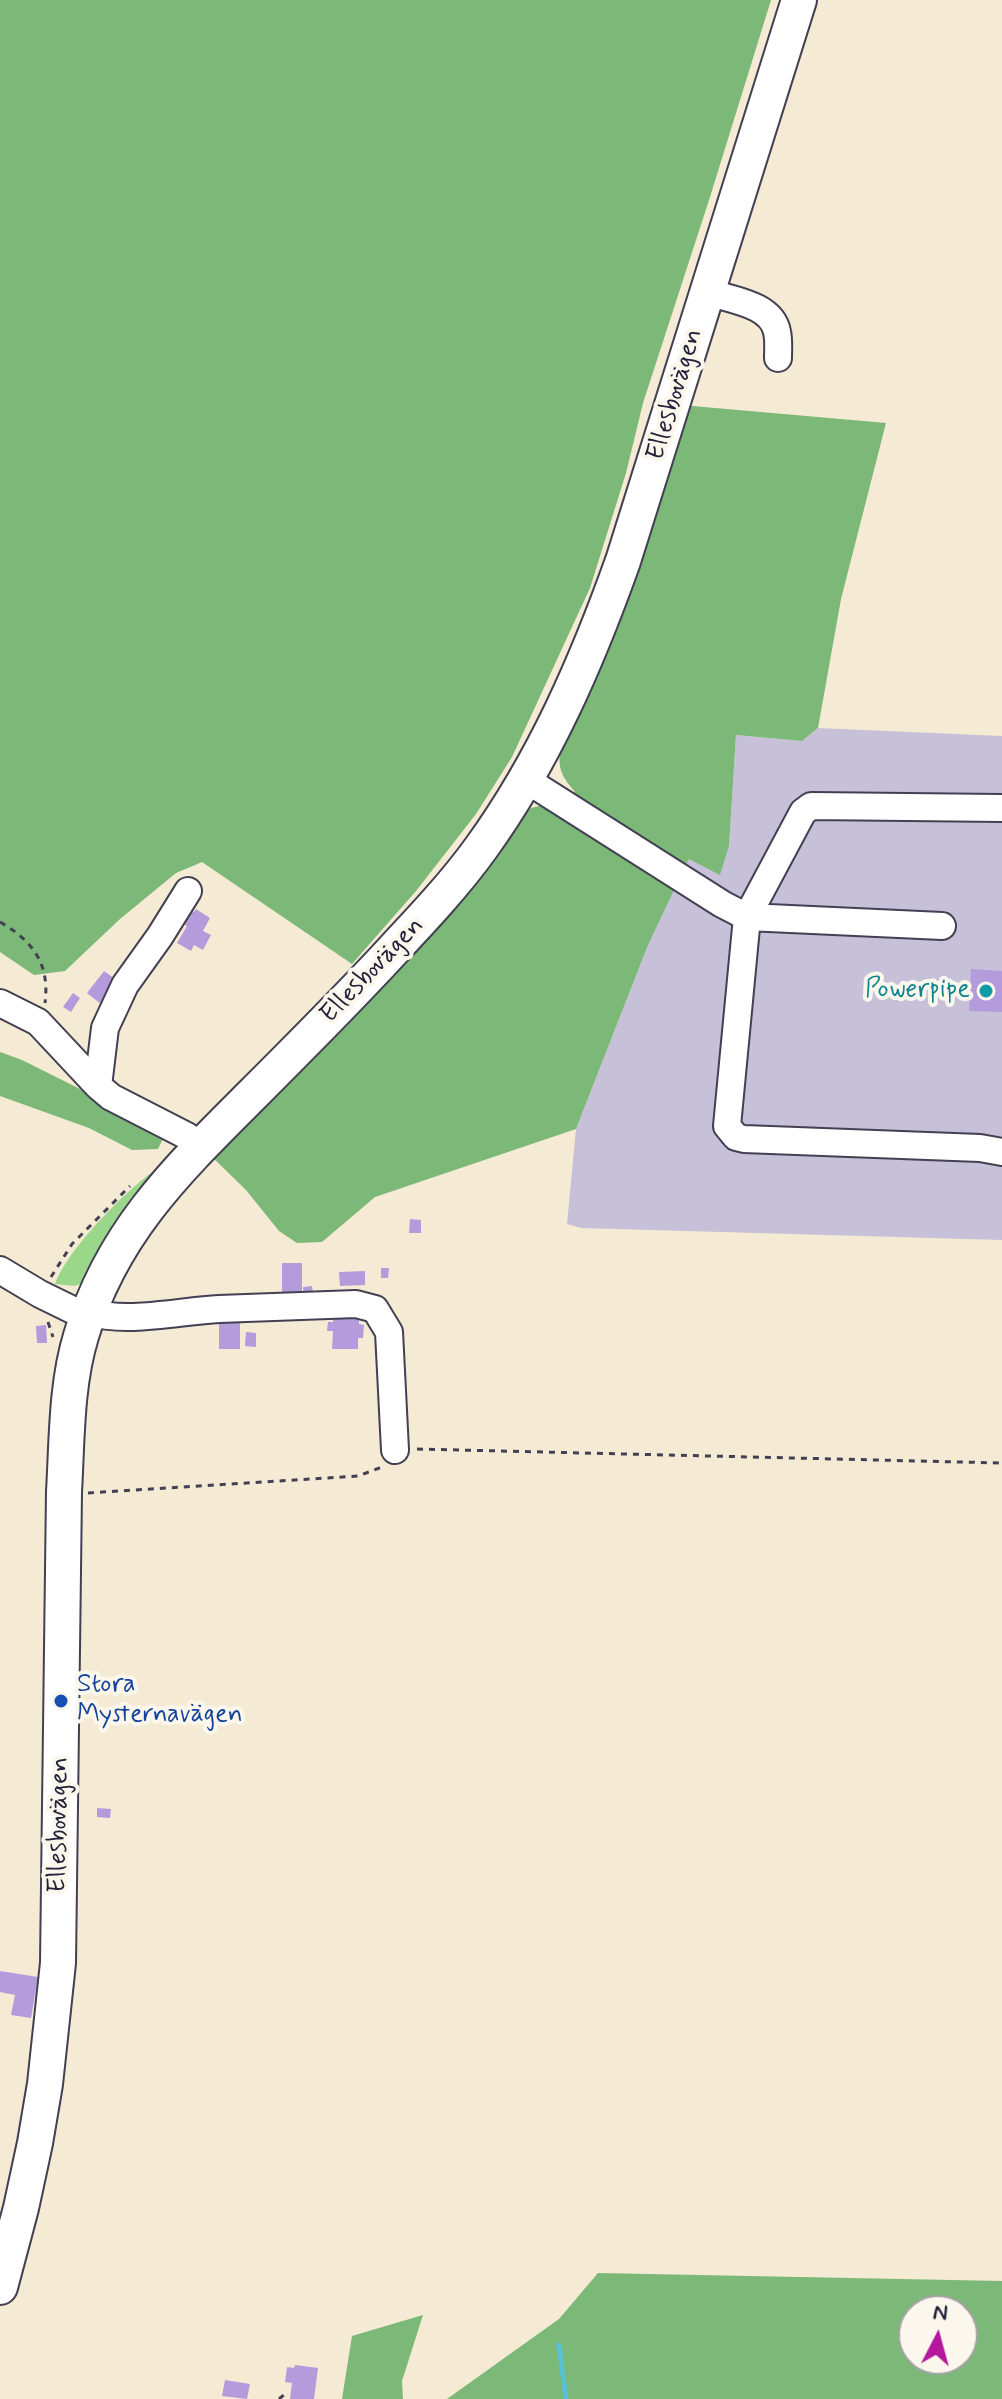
<!DOCTYPE html>
<meta charset="utf-8">
<style>
body{margin:0}
#map{position:relative;width:1002px;height:2399px;overflow:hidden;background:#f5ead4;font-family:Mynerve,sans-serif}
canvas{display:block}
.north{position:absolute;left:898px;top:2295px;width:80px;height:80px;box-sizing:border-box;background:#fbf7ec;border:2px solid #a4a2a5;border-radius:50%;rotate:6deg;font-size:22px;font-weight:700;line-height:32px;text-align:center;color:#22223b}
.north::after{content:'';display:block;margin:auto;width:28px;height:36px;background:#b5179e;clip-path:polygon(50% 0,100% 100%,50% 72%,0 100%)}
</style>
<div id="map">
<canvas width="1002" height="2399"></canvas>
<div class="north">N</div>
</div>
<script>
const c = document.querySelector('canvas').getContext('2d');
c.lineJoin = 'round';
function paint(path, color) { c.fillStyle = color; c.fill(path, 'evenodd'); }
function strokePath(path, color, width, dash) { c.strokeStyle = color; c.lineWidth = width; c.lineCap = dash ? 'butt' : 'round'; c.setLineDash(dash || []); c.stroke(path); }
function drawText(font, color, halo, rows, align = 'center') {
  c.font = font + ' Mynerve,sans-serif'; c.lineWidth = 8; c.setLineDash([]); c.textBaseline = 'middle'; c.strokeStyle = halo; c.fillStyle = color; for (const [text, x, y, turn = 0] of rows) {
    c.save(); c.translate(x, y); c.rotate((+turn || 0) * Math.PI / 180); c.textAlign = isNaN(turn) ? turn : align; if (halo) c.strokeText(text, 0, 0); c.fillText(text, 0, 0); c.restore();
  }
}
paint(new Path2D(`
 M818,728l184,8v504l-421,-12 -14,-4 9,-95 72,-184 41,-86 31,15 9,-28 7,-111 66,6z`), '#c6c0d9');
paint(new Path2D(`
 M164,1164l-79,118 -10,4 -20,-2c11,-34 77,-101 109,-120z`), '#9bd78b');
paint(new Path2D(`
 M0,0h771l-61,197 -67,206 -17,70 -36,115 -78,169 -36,57 -60,77 -64,73 -150,-102 -26,11 -56,46 -55,52 -31,4 -34,-23z
 M681,405l205,18 -45,176 -23,129 -16,13 -66,-6 -7,111 -9,29 -31,-16 -41,86 -72,184 -201,68 -53,45 -25,1 -18,-12 -33,-41 -37,-36 322,-346 12,-3 32,-13c-13,-16 -17,-21 -15,-43z
 M0,1052l22,8 144,72 -8,17 -26,1 -43,-22 -89,-32z
 M598,2273l404,8v118h-555l112,-80zM914,2311h48v48h-48z
 M423,2315l-21,66 1,18h-61l10,-63z`), '#7cb877');
strokePath(new Path2D(`
 M559,2345l7,54`), '#58c1d5', 5);
paint(new Path2D(`
 M186,907l8,5 2,-3 14,9 -7,13 8,4 -8,15 -9,-5 -3,6 -14,-8 10,-17 -9,-5z
 M971,969l31,2v41l-33,-1z
 M104,971l14,10 -17,23 -14,-11z
 M73,993l7,5 -9,14 -8,-5z
 M410,1219l11,1v13h-12z
 M282,1263h20v37h-20z
 M381,1268h8l-1,10h-7z
 M365,1271v14l-25,1 -1,-14z
 M312,1286l2,13 -10,1 -1,-13z
 M333,1315h26v9l5,1 -1,13h-5v11h-26l1,-18h-6l1,-9h5z
 M219,1319h21v30h-21z
 M46,1325l1,18h-10l-1,-17z
 M246,1332l10,1v14l-11,-1z
 M97,1808l14,1 -1,9 -13,-1z
 M0,1971l38,6 -7,41 -20,-3 4,-20 -15,-3z
 M295,2365l23,3 -4,31h-24l2,-16 -7,-1 2,-15 7,1z
 M225,2380l25,4 -3,15 -25,-3z`), '#b49bdb');
const minor = new Path2D(`
 M708,292c23,8 64,12 69,40 2,8 1,18 1,26
 M525,779l197,125 25,13 195,9
 M1002,808l-191,-2 -8,6 -56,105 -20,209 9,11 8,2 236,9 22,4
 M0,1003l38,19 60,64 13,11 76,39 14,10
 M98,1086l7,-58 20,-43 35,-49 28,-45
 M0,1270l40,24 47,23
 M89,1312c38,12 90,-1 130,-3 45,-2 91,-3 137,-5l19,5 14,23 6,118`);
const major = new Path2D(`
 M0,2287l21,-79 14,-65 10,-59 13,-121 6,-471c3,-52 2,-107 17,-156 31,-105 99,-169 174,-244 47,-47 94,-94 139,-143 30,-32 61,-65 87,-101 63,-87 106,-186 142,-287l176,-561`);
strokePath(minor, '#424052', 30);
strokePath(major, '#424052', 38);
strokePath(new Path2D(`
 M0,922c33,19 50,42 45,81
 M51,1277l21,-33 58,-58
 M48,1322l5,15
 M417,1449l585,14
 M88,1493l270,-17 24,-9
 M279,2399l6,-5`), '#424052', 3, [6, 6]);
strokePath(minor, '#fff', 26);
strokePath(major, '#fff', 34);
for (const [x, y, r, color] of [
 [986,991,8,"#0f9aa8"],
 [61,1701,8,"#1a4fb4"]
]) { const dot = new Path2D(); dot.arc(x, y, r, 0, 2 * Math.PI); c.fillStyle = color; c.fill(dot); strokePath(dot, '#fbf7ec', 3); }
drawText('26px', '#22223b', '#fbf7ec', [
 ["Ellesbovägen",676,395,-73],
 ["Ellesbovägen",373,971,-46],
 ["Ellesbovägen",60,1825,-89]
]);
drawText('26px', '#0d838f', '#fbf7ec', [
 ["Powerpipe",970,991]
], 'right');
drawText('26px', '#164399', '#fbf7ec', [
 ["Stora",77,1686],
 ["Mysternavägen",77,1716]
], 'left');
</script>
